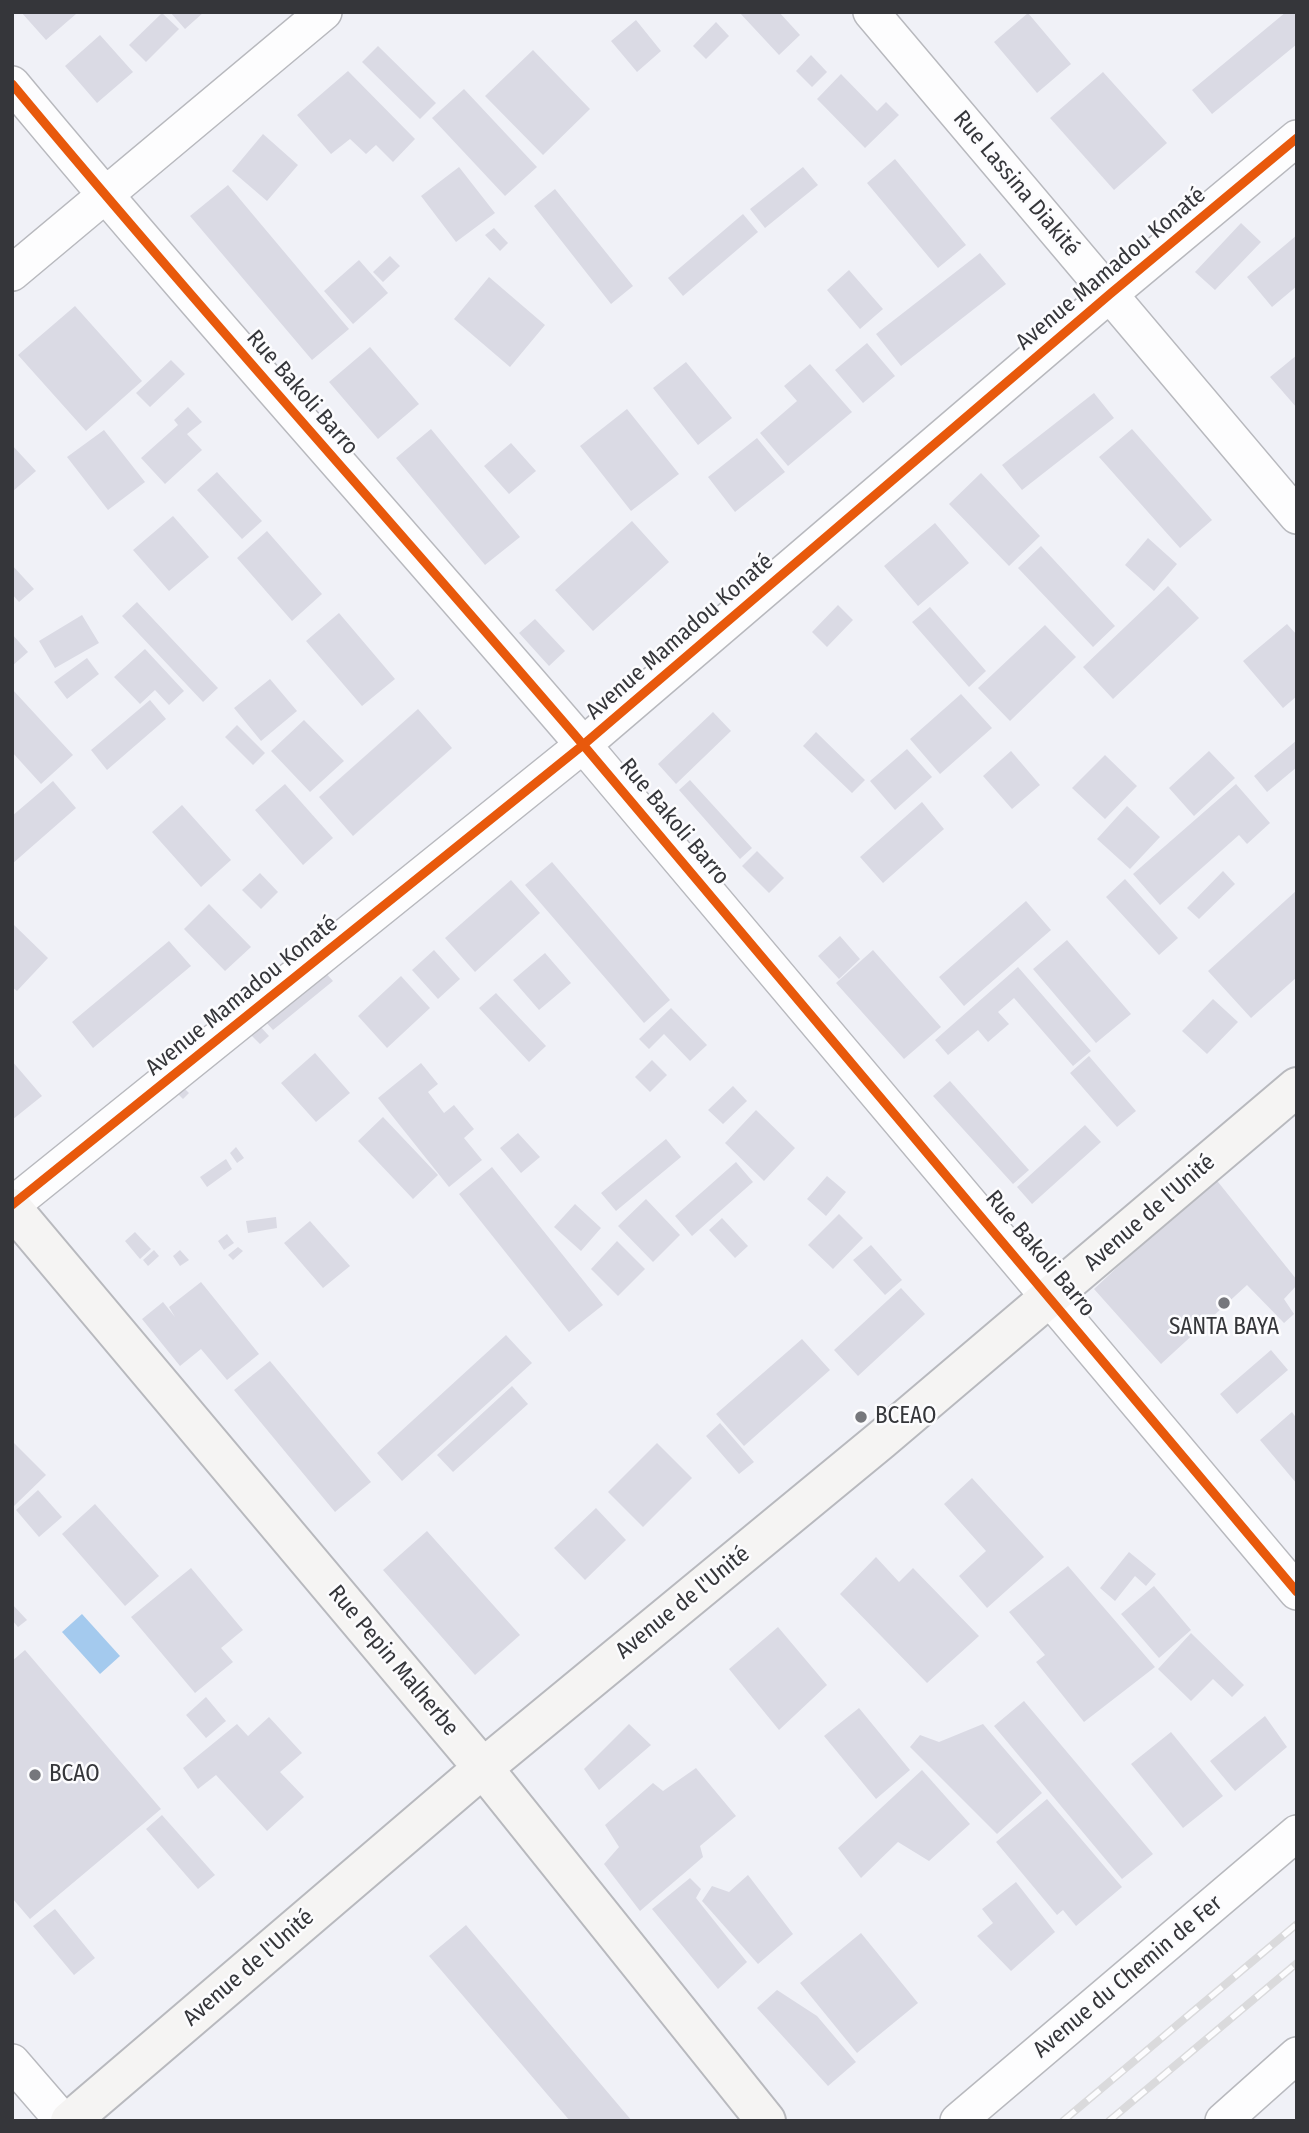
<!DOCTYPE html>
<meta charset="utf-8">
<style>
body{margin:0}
#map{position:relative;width:1309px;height:2133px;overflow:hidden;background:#f0f1f7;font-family:"Fira Sans Condensed",sans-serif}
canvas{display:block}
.frame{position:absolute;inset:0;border:14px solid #35363a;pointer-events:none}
</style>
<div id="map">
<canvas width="1309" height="2133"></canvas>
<div class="frame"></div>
</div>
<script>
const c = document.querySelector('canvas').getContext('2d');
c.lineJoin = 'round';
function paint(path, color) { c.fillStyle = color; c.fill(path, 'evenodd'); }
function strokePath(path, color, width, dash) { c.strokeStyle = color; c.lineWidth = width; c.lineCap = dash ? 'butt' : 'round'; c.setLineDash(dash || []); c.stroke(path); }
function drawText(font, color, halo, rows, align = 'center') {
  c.font = font + ' "Fira Sans Condensed",sans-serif'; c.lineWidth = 5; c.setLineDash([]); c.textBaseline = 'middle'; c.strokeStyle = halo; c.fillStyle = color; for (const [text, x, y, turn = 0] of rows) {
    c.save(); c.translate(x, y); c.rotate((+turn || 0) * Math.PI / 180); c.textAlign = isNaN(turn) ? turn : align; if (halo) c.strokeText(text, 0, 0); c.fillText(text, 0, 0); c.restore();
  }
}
paint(new Path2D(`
 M82,1614l38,42 -20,18 -38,-42z`), '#a4caee');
paint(new Path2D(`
 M21,12h53l2,2 -30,26z
 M170,12h34l-19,17z
 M739,12h40l21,23 -21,20z
 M1286,12h11v32l-85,70 -20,-24z
 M162,13l17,16 -33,33 -17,-17z
 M1028,13l43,51 -34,29 -43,-51z
 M636,20l25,31 -24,21 -26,-31z
 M716,22l13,14 -23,23 -13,-13z
 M100,35l33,37 -36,31 -32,-37z
 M378,46l58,57 -16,16 -58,-57z
 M533,50l57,59 -47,46 -58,-59z
 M811,55l16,17 -15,15 -16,-16z
 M348,71l67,68 -22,23 -17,-17 -10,9 -16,-15 -19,15 -34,-39z
 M1103,72l64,71 -53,47 -64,-72z
 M841,74l36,37 9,-9 13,13 -34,33 -48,-49z
 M464,89l73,78 -32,29 -73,-78z
 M263,134l35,31 -31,36 -35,-30z
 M895,159l71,86 -28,23 -71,-85z
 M459,167l36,46 -39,29 -35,-46z
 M803,167l15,18 -53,43 -15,-19z
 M228,185l121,144 -37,31 -122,-144z
 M555,189l78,97 -22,18 -77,-98z
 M743,214l15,18 -75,64 -15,-18z
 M1241,223l20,19 -46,48 -20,-18z
 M494,228l14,15 -8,8 -15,-16z
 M1297,235v51l-25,21 -25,-30z
 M980,253l26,31 -105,82 -25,-32z
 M390,256l10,10 -17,16 -10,-10z
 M359,260l29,33 -35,31 -29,-33z
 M849,270l34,39 -23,20 -33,-39z
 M489,277l56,48 -35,42 -56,-48z
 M75,306l67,75 -56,50 -68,-76z
 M867,343l28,33 -32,27 -28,-33z
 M370,347l49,57 -41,35 -49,-57z
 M1297,355v53l-27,-31z
 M171,360l14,14 -35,33 -14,-14z
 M686,362l46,56 -34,27 -45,-57z
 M810,364l42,48 -64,54 -28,-33 37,-32 -13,-15z
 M1094,393l20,25 -92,72 -20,-25z
 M188,407l14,15 -15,12 15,16 -37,34 -24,-26 37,-33 -4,-5z
 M627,409l52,65 -48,37 -51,-65z
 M431,429l89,108 -35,28 -89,-107z
 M1132,429l80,91 -32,28 -81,-91z
 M104,430l41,52 -37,28 -41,-53z
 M757,438l28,34 -50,40 -27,-35z
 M511,443l25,28 -27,23 -25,-28z
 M12,445l24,26 -24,21z
 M217,472l45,49 -20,18 -45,-49z
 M981,473l59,63 -31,30 -60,-62z
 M173,516l36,41 -40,34 -36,-41z
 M632,521l37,41 -76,69 -38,-41z
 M935,523l34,40 -51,43 -34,-40z
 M267,531l55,63 -30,27 -55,-63z
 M1148,538l29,26 -23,27 -29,-26z
 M1041,546l74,80 -22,21 -75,-79z
 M12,565l22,24 -15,13 -7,-8z
 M1168,586l31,32 -86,81 -30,-32z
 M137,602l81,86 -15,14 -81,-86z
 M838,605l15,15 -26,27 -15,-15z
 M930,607l56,64 -17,16 -57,-65z
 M339,613l56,66 -33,27 -56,-65z
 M82,615l17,28 -44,25 -16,-27z
 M535,619l30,32 -16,15 -30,-33z
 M1287,624l10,11v61l-14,12 -40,-47z
 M1045,625l31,32 -66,64 -32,-33z
 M12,634l16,18 -16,14z
 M145,649l39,42 -15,14 -14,-15 -15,14 -26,-27z
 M87,658l12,16 -32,25 -13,-17z
 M270,679l27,32 -36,30 -27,-33z
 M12,689l61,66 -32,29 -29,-32z
 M961,694l31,34 -52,46 -30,-35z
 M150,700l16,19 -59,51 -16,-20z
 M418,709l34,39 -99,88 -34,-39z
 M713,712l18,19 -55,53 -18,-20z
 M304,720l40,41 -34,31 -39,-41z
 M237,725l28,28 -12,12 -28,-28z
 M816,732l49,48 -13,13 -49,-47z
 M1297,740v27l-30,25 -13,-16z
 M907,749l25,28 -37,33 -25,-29z
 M1011,751l29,34 -28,24 -29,-33z
 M1209,751l26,27 -41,38 -25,-28z
 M1105,755l32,31 -32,33 -33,-31z
 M690,780l62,68 -12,11 -61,-69z
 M53,781l23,27 -64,56v-48z
 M285,784l48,54 -30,27 -48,-55z
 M1236,784l34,39 -23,21 -8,-9 -79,70 -27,-31z
 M922,802l22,27 -61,54 -23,-26z
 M182,805l49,55 -30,27 -49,-55z
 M1127,806l33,31 -30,32 -33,-30z
 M757,851l27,27 -15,15 -27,-27z
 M552,862l118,138 -26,23 -119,-138z
 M1223,871l12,13 -36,35 -12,-11z
 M260,873l18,19 -17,17 -19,-19z
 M1125,879l53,59 -19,17 -53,-58z
 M511,880l29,33 -65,59 -30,-34z
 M1297,890v87l-46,41 -43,-47z
 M1026,901l25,29 -87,76 -25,-29z
 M209,904l42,43 -26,24 -41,-42z
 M12,923l36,35 -31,33 -5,-4z
 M840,936l20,23 -21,20 -21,-23z
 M1067,940l64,74 -35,29 -63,-74z
 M169,941l22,25 -98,82 -21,-26z
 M434,950l26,29 -22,20 -26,-29z
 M873,950l68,77 -37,32 -68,-76z
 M545,953l26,30 -32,27 -26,-30z
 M1018,967l73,84 -18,15 -59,-68 -16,14 11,12 -21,18 -10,-12 -30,25 -13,-15z
 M324,971l9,10 -60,49 -9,-10z
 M401,976l29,32 -43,40 -29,-32z
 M496,993l50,53 -17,16 -50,-54z
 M1213,999l25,23 -31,32 -25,-23z
 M671,1008l36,37 -17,16 -26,-27 -15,15 -10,-10z
 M258,1024l11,12 -9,8 -11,-11z
 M315,1053l35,40 -34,29 -35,-39z
 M1089,1056l47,55 -19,16 -47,-54z
 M652,1060l15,15 -17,17 -15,-15z
 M12,1061l30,35 -30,24z
 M421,1063l17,21 -10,8 16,21 10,-8 20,24 -10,9 18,22 -33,27 -71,-89z
 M950,1081l79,89 -16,14 -80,-88z
 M180,1084l9,9 -6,6 -9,-9z
 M733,1086l14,15 -24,23 -15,-14z
 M756,1110l39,38 -31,33 -39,-38z
 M383,1117l55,58 -25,24 -55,-58z
 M1085,1125l16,17 -69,62 -15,-17z
 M518,1133l22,24 -19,16 -21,-25z
 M666,1139l15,18 -65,54 -15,-18z
 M236,1147l8,11 -7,5 -7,-10z
 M226,1159l6,10 -25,18 -7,-10z
 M736,1162l17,20 -61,54 -17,-20z
 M492,1167l111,138 -34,27 -110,-138z
 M827,1176l19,16 -20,24 -19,-17z
 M1214,1177l83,103v5l-13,14 10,15 -10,9 -37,-38 -86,79 -67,-75z
 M646,1199l34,36 -27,27 -35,-36z
 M575,1204l26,24 -20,23 -27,-24z
 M839,1214l24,24 -30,31 -25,-24z
 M276,1217l1,11 -29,5 -2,-12z
 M722,1218l26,28 -13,12 -26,-28z
 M310,1221l40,45 -27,22 -39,-45z
 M135,1232l16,17 -11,10 -15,-18z
 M227,1234l7,9 -10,7 -6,-9z
 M617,1241l28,28 -27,27 -27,-27z
 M871,1245l31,35 -17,15 -32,-35z
 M238,1247l5,4 -10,9 -5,-5z
 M154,1250l5,6 -11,10 -5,-6z
 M180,1250l9,10 -9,6 -7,-10z
 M201,1282l58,72 -32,26 -26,-31 -21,17 -38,-47 21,-17 12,15 -6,-10z
 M901,1288l24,26 -67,62 -24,-26z
 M506,1335l26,28 -130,118 -25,-28z
 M802,1339l28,31 -86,76 -28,-32z
 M1271,1350l17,20 -51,44 -17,-20z
 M270,1361l101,121 -36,30 -101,-122z
 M512,1386l16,18 -75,68 -16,-17z
 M1292,1412l5,7v65l-37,-44z
 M720,1423l34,39 -15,12 -33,-38z
 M12,1441l34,34 -34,33z
 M657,1443l35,35 -49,49 -35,-35z
 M972,1478l72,79 -57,51 -28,-32 27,-25 -42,-47z
 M38,1490l24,27 -23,20 -23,-27z
 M95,1504l64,72 -34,30 -63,-72z
 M596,1508l30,32 -41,40 -31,-32z
 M427,1531l93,104 -45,40 -92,-105z
 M1129,1552l27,22 -10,12 -11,-10 -20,25 -15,-13z
 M876,1557l23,25 14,-14 66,68 -52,47 -87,-89z
 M1068,1566l87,101 -71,55 -48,-60 9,-7 -36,-43z
 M191,1568l52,62 -22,18 12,14 -38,31 -64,-76z
 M1154,1586l37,44 -32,28 -38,-44z
 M12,1604l15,16 -9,7 -6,-7z
 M778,1627l49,58 -48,45 -50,-61z
 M1191,1633l53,52 -12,12 -19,-18 -22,22 -33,-32z
 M25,1650l136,159 -131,110 -18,-21v-237z
 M206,1697l20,24 -20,17 -20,-23z
 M1024,1701l129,153 -31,25 -128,-153z
 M859,1708l51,62 -34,29 -52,-63z
 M1265,1716l22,31 -52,44 -25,-30z
 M269,1717l33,36 -22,19 24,25 -37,34 -51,-56 -18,14 -15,-21 54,-44 11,12z
 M629,1724l22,21 -52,45 -15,-21z
 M983,1724l59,69 -45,41 -87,-87 10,-12 19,7z
 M1171,1732l52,64 -40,32 -52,-64z
 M696,1768l40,48 -36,30 3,11 -63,54 -36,-47 15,-17 -14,-22 48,-42 10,8z
 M922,1770l48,54 -41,37 -31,-19 -37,36 -23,-30z
 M1047,1799l75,88 -46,39 -13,-16 -6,5 -61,-73z
 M162,1815l53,60 -17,14 -52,-60z
 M748,1875l45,59 -35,30 -56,-63 10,-15 17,6z
 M690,1878l11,11 -5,9 51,64 -29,27 -66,-80z
 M1016,1882l39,50 -44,39 -34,-35 16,-13 -11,-14z
 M55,1909l40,49 -21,17 -41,-49z
 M466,1925l166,196h-62l-141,-165z
 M861,1933l57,70 -61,50 -57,-70z
 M777,1990l40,26 39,46 -28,24 -71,-78z`), '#dadae4');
const street = new Path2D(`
 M871,12l426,504
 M12,84c187,225 383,441 573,663 239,280 476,562 712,845
 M12,273l312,-261
 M12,1205l571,-460 527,-451 187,-156
 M12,2062l51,59
 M958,2121l339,-288
 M1223,2121l74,-66`);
const secondary = new Path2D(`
 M12,1208l471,560 283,353
 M70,2121l413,-353 398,-328 416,-353`);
strokePath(street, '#b8b9be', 38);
strokePath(secondary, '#b8b9be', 42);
strokePath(street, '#fdfdfe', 35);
strokePath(secondary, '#f5f4f3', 38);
const rail = new Path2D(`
 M1063,2121l234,-197
 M1109,2121l188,-158`);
strokePath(rail, '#dadadc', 8);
strokePath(rail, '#fcfcfe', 5, [16]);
strokePath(new Path2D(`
 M12,84c187,225 383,441 573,663 239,280 476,562 712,845
 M12,1205l571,-460 527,-451 187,-156`), '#e8590c', 9);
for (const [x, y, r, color] of [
 [1224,1303,7,"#76777c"],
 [861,1417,7,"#76777c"],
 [35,1775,7,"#76777c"]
]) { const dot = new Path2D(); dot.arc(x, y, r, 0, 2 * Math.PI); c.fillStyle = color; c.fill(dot); strokePath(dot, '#fcfcfe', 2.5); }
drawText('23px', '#35363a', '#fcfcfe', [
 ["Rue Lassina Diakité",1016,184,50],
 ["Avenue Mamadou Konaté",1111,269,-40],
 ["Rue Bakoli Barro",302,393,49],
 ["Avenue Mamadou Konaté",680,637,-41],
 ["Rue Bakoli Barro",674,822,50],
 ["Avenue Mamadou Konaté",242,996,-39],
 ["Avenue de l'Unité",1150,1213,-41],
 ["Rue Bakoli Barro",1040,1254,50],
 ["Avenue de l'Unité",683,1603,-39],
 ["Rue Pepin Malherbe",393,1661,50],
 ["Avenue de l'Unité",249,1968,-41],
 ["Avenue du Chemin de Fer",1128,1977,-40]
]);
drawText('23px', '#35363a', '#fcfcfe', [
 ["SANTA BAYA",1224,1328,"center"],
 ["BCEAO",875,1417],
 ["BCAO",49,1775]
], 'left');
</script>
